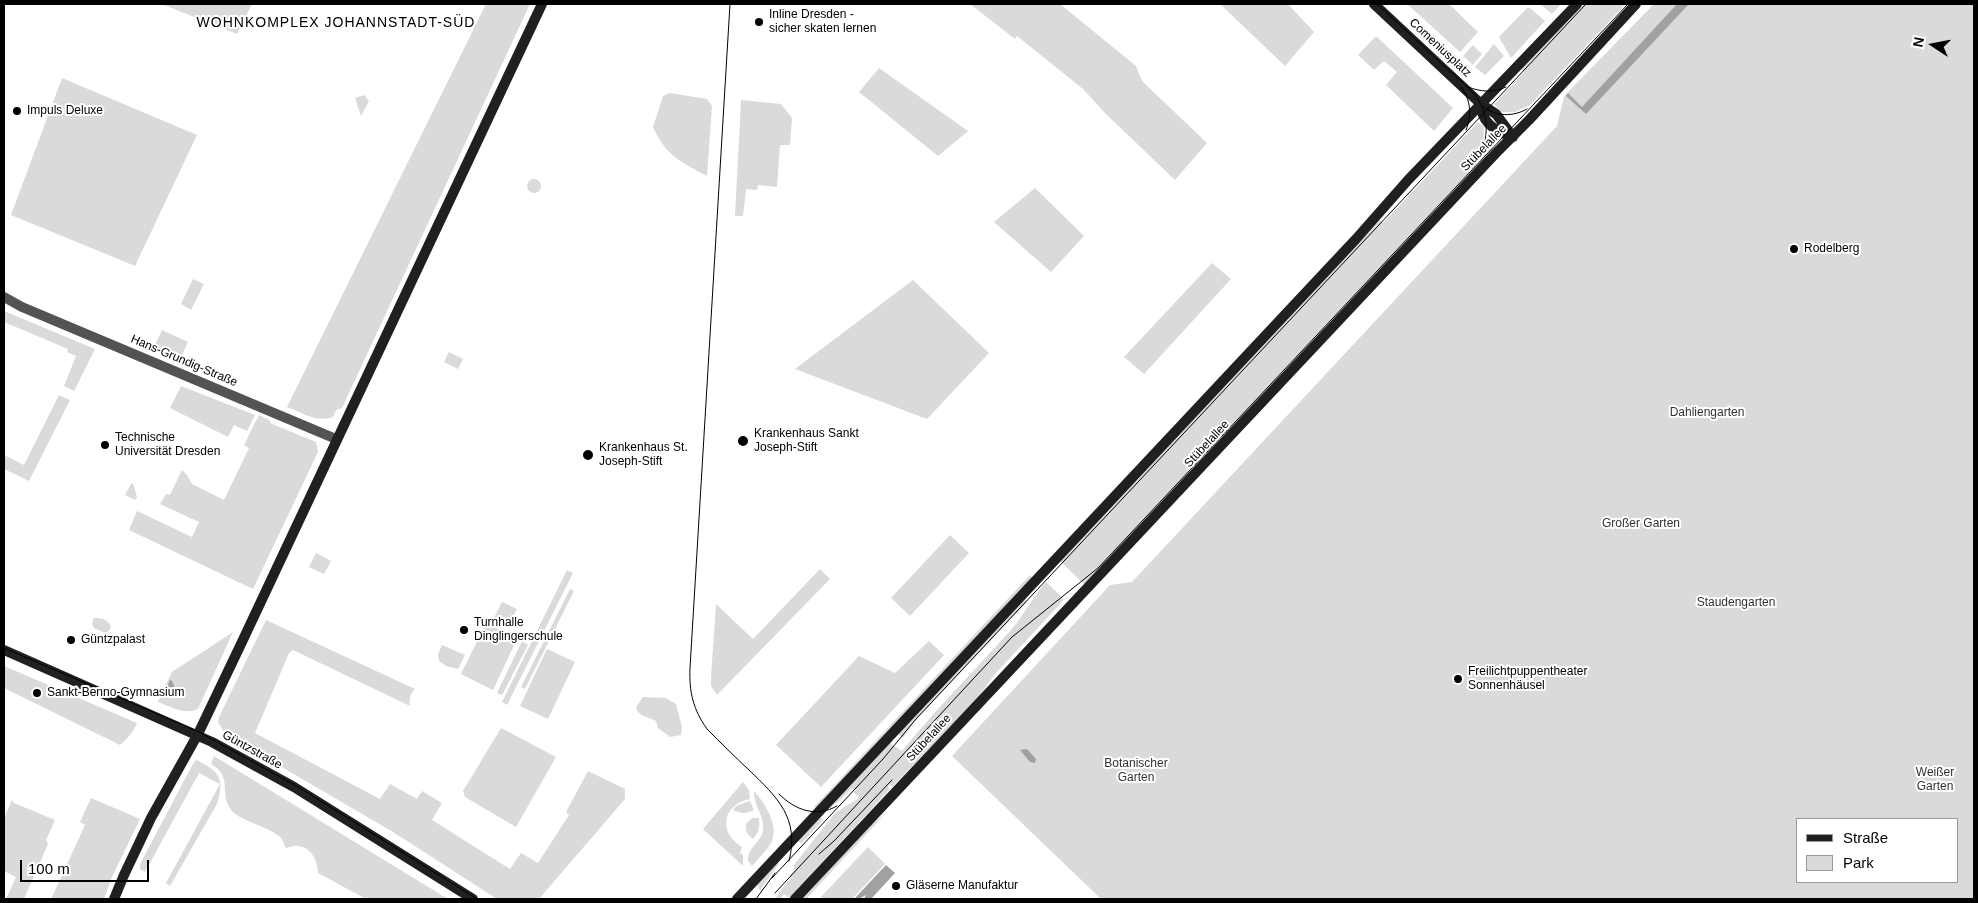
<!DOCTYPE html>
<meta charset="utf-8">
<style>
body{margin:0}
#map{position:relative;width:1978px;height:903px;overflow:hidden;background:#fff;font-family:Arial,sans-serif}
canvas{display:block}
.frame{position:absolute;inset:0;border:5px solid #000;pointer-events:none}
.legend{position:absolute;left:1796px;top:818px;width:162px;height:65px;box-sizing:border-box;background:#fff;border:1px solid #999;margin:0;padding:6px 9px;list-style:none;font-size:15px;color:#000}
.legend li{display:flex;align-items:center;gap:10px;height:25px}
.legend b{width:25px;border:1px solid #999}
.north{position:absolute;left:1908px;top:20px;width:50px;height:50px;-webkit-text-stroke:4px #fff;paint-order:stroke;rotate:281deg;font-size:14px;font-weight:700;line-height:20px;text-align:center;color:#000}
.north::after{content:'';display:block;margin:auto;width:18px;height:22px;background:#000;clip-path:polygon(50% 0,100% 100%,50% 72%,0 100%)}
.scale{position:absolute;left:20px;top:860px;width:129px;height:22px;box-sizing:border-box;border:2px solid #000;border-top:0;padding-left:6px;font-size:15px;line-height:18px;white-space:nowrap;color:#000;-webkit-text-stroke:4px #fff;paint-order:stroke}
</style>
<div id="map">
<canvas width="1978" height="903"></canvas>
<div class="frame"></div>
<ul class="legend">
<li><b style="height:6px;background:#202020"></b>Straße</li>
<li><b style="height:14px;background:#dadada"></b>Park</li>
</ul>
<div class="north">N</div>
<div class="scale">100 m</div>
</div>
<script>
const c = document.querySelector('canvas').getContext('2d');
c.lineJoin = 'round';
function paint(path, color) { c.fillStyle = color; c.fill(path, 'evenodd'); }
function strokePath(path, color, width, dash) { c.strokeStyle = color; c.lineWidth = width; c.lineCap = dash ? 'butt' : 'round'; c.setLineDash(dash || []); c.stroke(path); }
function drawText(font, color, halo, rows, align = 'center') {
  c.font = font + ' Arial,sans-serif'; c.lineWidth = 4; c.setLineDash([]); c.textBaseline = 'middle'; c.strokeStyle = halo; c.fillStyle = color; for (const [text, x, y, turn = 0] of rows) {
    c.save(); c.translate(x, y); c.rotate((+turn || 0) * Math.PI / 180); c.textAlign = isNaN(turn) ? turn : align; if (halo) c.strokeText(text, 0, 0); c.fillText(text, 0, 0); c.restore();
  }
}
paint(new Path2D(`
 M165,4h87l-15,30 -73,-29z
 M486,4h44l-188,404 -6,2 -3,7c-16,6 -31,-4 -46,-10z
 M970,4h90l76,62 6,15 65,62 -32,37 -69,-66 -23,-25 -66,-53 -2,3z
 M1220,4h68l26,28 -29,34z
 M1407,4h42l29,28 -18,20z
 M1540,4h21l-9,10z
 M1582,4h44l-96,101 -15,7h-14l-7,-8 30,-32 -3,-3z
 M1654,4h320v895h-873l-149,-143 158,-171 22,-3 425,-456 7,-29 3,-4zM1797,819h160v63h-160z
 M1527,8h3l15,13 -34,37 -12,-21z
 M1417,20l52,48 -2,3 -53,-48z
 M1375,37h2l76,71 -19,23 -48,-46 11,-13 -13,-11 -10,9 -16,-15z
 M1494,44l10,12 -19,19 -10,-8z
 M1473,45l9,9 -9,11 -10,-9z
 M879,68l89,63 -30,25 -79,-64z
 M62,78l135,57 -62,131 -124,-51z
 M670,93l37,6 5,7 -5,70c-26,-14 -41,-20 -54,-49l10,-31z
 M364,95l5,6 -8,15 -6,-18z
 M741,100l40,4 11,14 -2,27h-10l-3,42 -19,-2 -1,5 -11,-1 -3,27h-8z
 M1478,122l6,5 -1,20 8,-1 2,2 -402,432 -7,4 -24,-23 320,-341 3,3z
 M527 186a7 7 0 1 1 14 0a7 7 0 1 1-14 0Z
 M1035,188l49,48 -33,36 -57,-50z
 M1212,263l19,16 -87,95 -20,-17z
 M193,279l11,5 -13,26 -10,-6z
 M913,280l76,73 -62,66 -132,-50z
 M4,311l91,38 -21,42 -10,-5 12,-30 -9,-4 1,-3 -64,-27z
 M162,330l26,12 -9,19 -26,-12z
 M449,352l14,7 -5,10 -14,-7z
 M181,386l74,29 -8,16 -13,-6 -6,12 -58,-29z
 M59,395l11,5 -41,81 -25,-12v-14l20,10z
 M259,415l12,6 -1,2 46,19 2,10 -65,137 -124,-59 8,-19 55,26 7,-15 -39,-18 6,-10 4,1 12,-25 5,5 5,9 32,16 25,-52 -5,-3z
 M133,483l4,14 -2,3 -10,-5 6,-11z
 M950,535l19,18 -59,63 -19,-18z
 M316,553l15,8 -7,13 -15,-7z
 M820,569l10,10 -113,116 -6,-9v-9l5,-73 37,35z
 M567,570l6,3 -66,132 -5,-3z
 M1030,575l2,2 -3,4 -213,227 -2,-1z
 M1046,582l18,17 -4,5 -64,69 -21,28 -83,86 -3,-3 -1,3 2,2 -101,109 -5,-4 -4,5h-5l4,-5 -1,-1 13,-15 -2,-2 5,-5v-6l41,-52 24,-15 -8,-9 -13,13 -8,5 60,-64 12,8c34,-42 72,-80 108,-120 14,-15 22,-34 36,-49z
 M570,589l4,2 -49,98 -4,-2z
 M1025,599l2,2 -1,2 -111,118 -12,17 -5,-4z
 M502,602l15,7 -9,17 -14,-8z
 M94,618c8,0 13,1 17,8l-2,5 -4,2 -11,-5 -2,-4z
 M266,620l149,69c-5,5 -6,10 -5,17l-117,-56 -4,3 -34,80 125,66 10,-15 27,15 5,-8 20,12 -10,17 78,49 11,-16 17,10 31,-48 -3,-3 22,-41 37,18v10l-86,100h-42l-104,-67 -168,-98 -7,-12 1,-5z
 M486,623l31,16 -24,51 -32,-16z
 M233,632l-35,77c-15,6 -26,-2 -40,-7l14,-30z
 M522,641l6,4 -26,50 -5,-2z
 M929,641l15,14 -123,132 -45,-42 83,-89 36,17z
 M442,645l23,10 -7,14 -12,-3 -7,-5 -1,-7z
 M547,649l28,13 -27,57 -28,-13z
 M4,666l133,57c-4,10 -9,15 -17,22l-116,-57z
 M643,697l23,1 10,6 6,23 -1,8 -11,2 -12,-9 -2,-7c-8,-5 -17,-3 -20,-14z
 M501,728l55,29 -40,70 -51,-30 -2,-6z
 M214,756l234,143h-82l-48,-26c0,-12 -7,-26 -20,-27 -5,-1 -8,2 -12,2 -3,-3 -2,-8 -5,-10 -10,-11 -39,-16 -49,-27 -14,-16 2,-34 -21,-47z
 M197,760c23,12 28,19 20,44l-47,82 -4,-3 54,-99 -21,-11 -54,99 -5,-3v-5l54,-102z
 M743,782l6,8 1,9c-28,5 -32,34 -8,48l-2,6 3,2v11l-40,-37z
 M754,791c11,12 27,37 16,54 -5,7 -12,14 -18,21l-4,-5c-1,-14 14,-19 15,-31 2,-14 -10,-25 -9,-39z
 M91,798l49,21 -28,58 -8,22h-53l34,-74 -5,-3z
 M12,800l2,3 41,17 -9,20 2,4 -24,55h-18l10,-22 -12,-6v-53z
 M750,801l4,9c-8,4 -13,4 -21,0l3,-4z
 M886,813l-80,86h-5l69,-73z
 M820,817l3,3 -22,24 -3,-3z
 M752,818h7c1,9 0,14 -6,21 -6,-5 -8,-8 -7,-15z
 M868,847l17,17 -33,35h-33z
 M778,863l1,1 -19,26 -3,-6z`), '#dadada');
paint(new Path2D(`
 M1677,4h12l-103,110 -20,-18 2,-3 14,14z
 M170,680l2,1 4,10 -4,3 -7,-2z
 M1027,749l9,10 -1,4 -5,-1 -10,-12z
 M886,865l9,8 -24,26h-7l2,-4 -7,4h-5z`), '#a1a1a1');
strokePath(new Path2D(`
 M4,297l18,10 314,132`), '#535353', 10);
strokePath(new Path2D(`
 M1374,4l107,100 15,10 17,23
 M1481,104c0,19 15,28 32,33
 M4,650l208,92 82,45 179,112
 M114,899l10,-24 27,-57 47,-84 43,-90 301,-640
 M737,899l619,-660 52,-59 169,-176
 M795,899l701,-746 33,-33 107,-116`), '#202020', 10);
strokePath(new Path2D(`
 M730,4l-40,664c-1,24 3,41 17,61 14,14 28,28 42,41 28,27 51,48 40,91
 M1377,4c23,21 46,42 68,63 12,11 28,22 35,36 9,17 8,40 -2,56
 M1461,87c10,13 11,28 5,43
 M1468,87c13,5 26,6 38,0
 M1483,106c12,11 30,11 44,3
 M4,648l195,84 101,56 177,111
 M779,794c16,16 37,24 58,12
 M819,854l15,-13 58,-61
 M772,878l111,-119 33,-40 670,-715
 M775,893l237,-256 86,-69 530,-564
 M756,899l19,-26`), '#000', 1);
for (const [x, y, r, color] of [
 [759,22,5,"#000"],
 [17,111,5,"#000"],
 [1794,249,5,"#000"],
 [743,441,6,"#000"],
 [105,445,5,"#000"],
 [588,455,6,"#000"],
 [464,630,5,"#000"],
 [71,640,5,"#000"],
 [1458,679,5,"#000"],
 [37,693,5,"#000"],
 [896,886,5,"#000"]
]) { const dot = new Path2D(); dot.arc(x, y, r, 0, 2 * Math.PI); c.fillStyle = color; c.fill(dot); strokePath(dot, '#fff', 2); }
drawText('12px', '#000', '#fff', [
 ["Inline Dresden -",769,15],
 ["sicher skaten lernen",769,29],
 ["Impuls Deluxe",27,111],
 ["Rodelberg",1804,249],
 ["Krankenhaus Sankt",754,434],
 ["Joseph-Stift",754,448],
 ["Technische",115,438],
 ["Universität Dresden",115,452],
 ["Krankenhaus St.",599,448],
 ["Joseph-Stift",599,462],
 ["Turnhalle",474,623],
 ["Dinglingerschule",474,637],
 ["Güntzpalast",81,640],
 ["Freilichtpuppentheater",1468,672],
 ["Sonnenhäusel",1468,686],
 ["Sankt-Benno-Gymnasium",47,693],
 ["Gläserne Manufaktur",906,886]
], 'left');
drawText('12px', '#000', '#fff', [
 ["Comeniusplatz",1440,48,43],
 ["Stübelallee",1484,148,-46],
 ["Hans-Grundig-Straße",184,361,23],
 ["Stübelallee",1207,444,-47],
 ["Stübelallee",929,738,-47],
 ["Güntzstraße",252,750,29]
]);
drawText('12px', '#313131', '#fff', [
 ["Dahliengarten",1707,413],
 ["Großer Garten",1641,524],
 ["Staudengarten",1736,603],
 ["Botanischer",1136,764],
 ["Garten",1136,778],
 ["Weißer",1935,773],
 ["Garten",1935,787]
]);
c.letterSpacing = '1px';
drawText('14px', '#000', '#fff', [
 ["WOHNKOMPLEX JOHANNSTADT-SÜD",336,23]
]);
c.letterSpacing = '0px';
</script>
